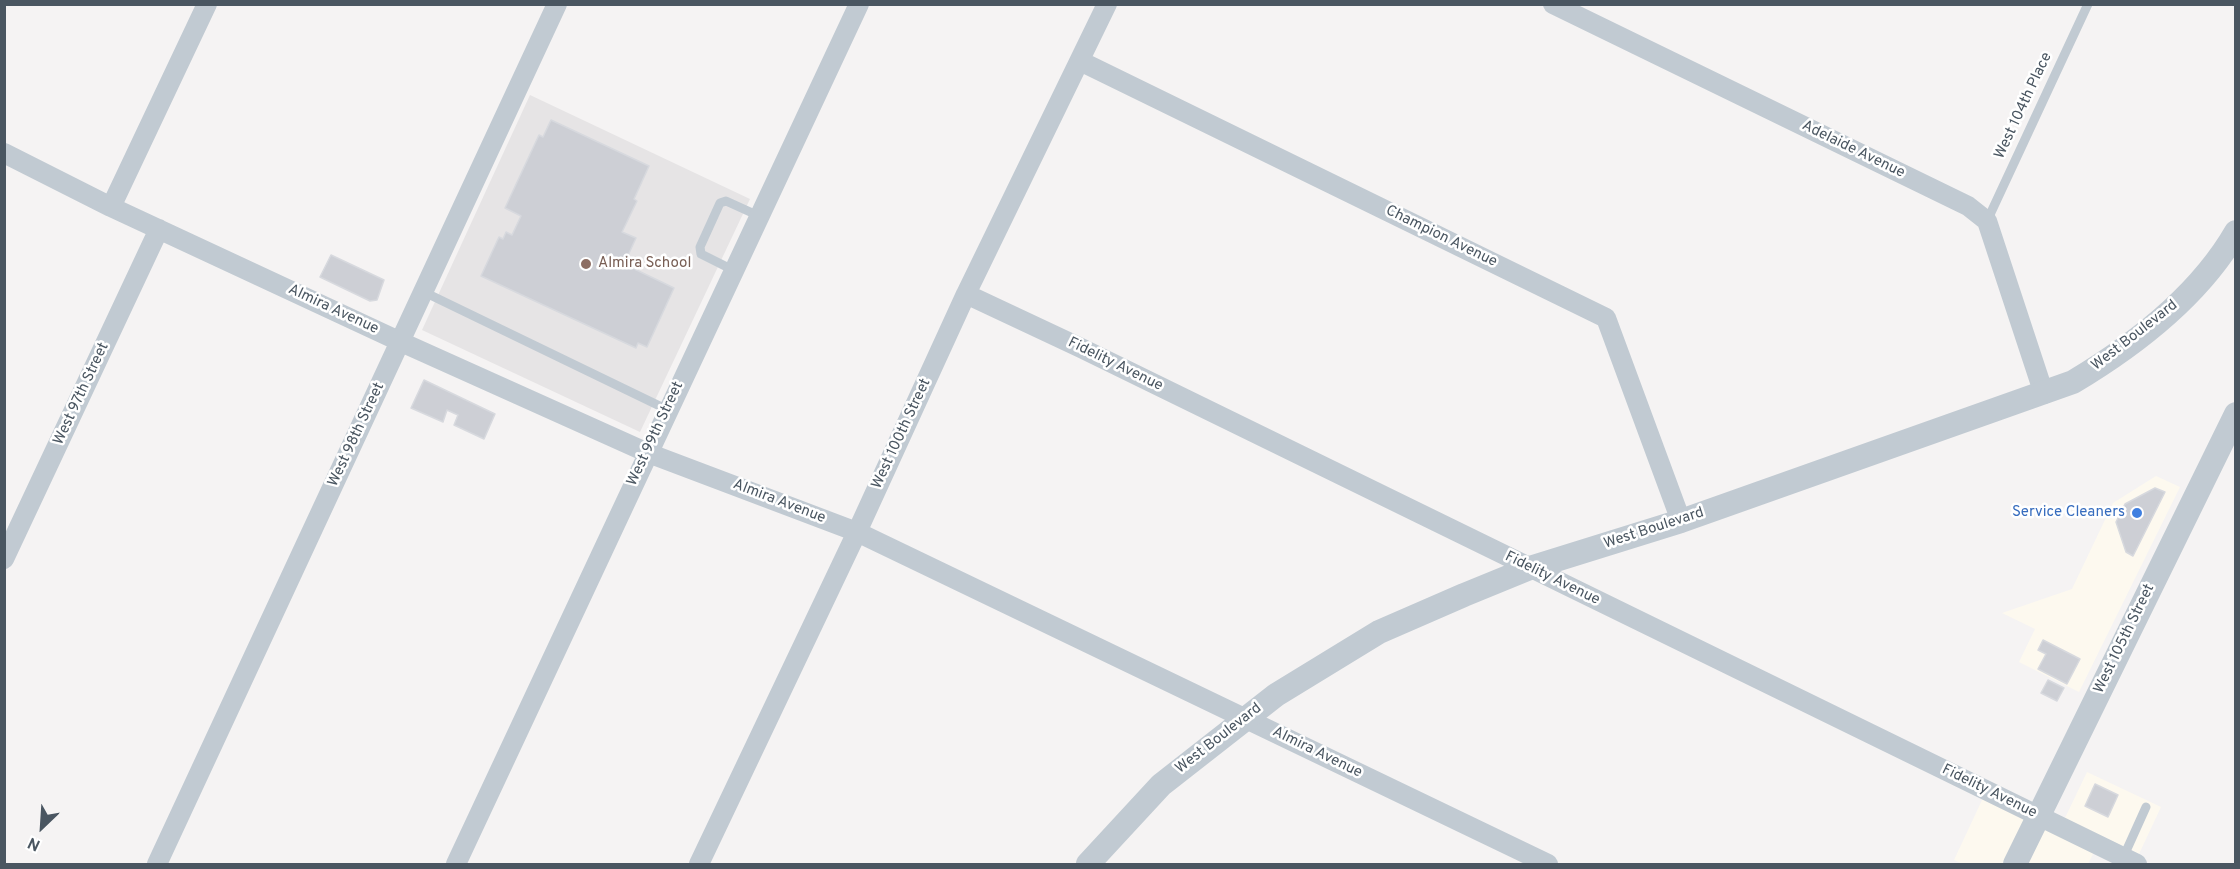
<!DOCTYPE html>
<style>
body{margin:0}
#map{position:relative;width:2240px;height:869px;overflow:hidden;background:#f5f3f3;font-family:Overpass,sans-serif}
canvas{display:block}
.frame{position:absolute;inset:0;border:6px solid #4a5661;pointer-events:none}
.north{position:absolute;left:12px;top:797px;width:60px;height:60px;-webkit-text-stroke:4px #fff;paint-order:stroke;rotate:205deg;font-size:16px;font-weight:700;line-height:24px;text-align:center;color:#4a5661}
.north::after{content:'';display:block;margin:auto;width:21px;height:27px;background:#4a5661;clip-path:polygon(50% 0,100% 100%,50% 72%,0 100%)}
</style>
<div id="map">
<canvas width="2240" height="869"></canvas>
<div class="frame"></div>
<div class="north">N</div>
</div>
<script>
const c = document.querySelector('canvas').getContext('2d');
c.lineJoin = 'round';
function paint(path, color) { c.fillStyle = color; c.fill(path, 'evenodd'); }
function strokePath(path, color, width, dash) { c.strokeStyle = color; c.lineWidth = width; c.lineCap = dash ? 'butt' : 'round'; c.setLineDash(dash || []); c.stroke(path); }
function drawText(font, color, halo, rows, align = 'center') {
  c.font = font + ' Overpass,sans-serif'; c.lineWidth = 5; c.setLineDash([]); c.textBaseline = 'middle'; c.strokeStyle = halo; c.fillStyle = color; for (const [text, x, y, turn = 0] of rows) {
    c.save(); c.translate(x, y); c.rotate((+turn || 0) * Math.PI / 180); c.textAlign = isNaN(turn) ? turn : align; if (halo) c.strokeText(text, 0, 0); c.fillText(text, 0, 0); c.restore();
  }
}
paint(new Path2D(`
 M2156,476l24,11 -101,205 -60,-30 16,-33 -33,-16 70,-24 41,-86z
 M2087,772l74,35 -22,47 -37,-18 -14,28h-125l-9,-4 36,-77 75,35z`), '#fdf9ef');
paint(new Path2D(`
 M530,95l220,104 -110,233 -218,-102z`), '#e6e4e5');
const building = new Path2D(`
 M551,120l98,46 -15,33 3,2 -15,31 14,6 -12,26 50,24 -27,59 -9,-4 -2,5 -155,-72 18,-39 4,2 3,-7 6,3 9,-19 -16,-8 34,-73 4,2z
 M331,255l53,25 -7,20 -7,1 -50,-24z
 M424,380l71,34 -11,25 -30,-14 4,-10 -11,-5 -4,12 -32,-14z
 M2155,488l10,4 -32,64 -7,-4 -10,-30 9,-18z
 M2043,640l37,19 -13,25 -29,-15 8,-15 -8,-4z
 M2048,680l16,8 -7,13 -16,-8z
 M2095,784l23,11 -10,22 -23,-11z`);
paint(building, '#cdcfd5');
strokePath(building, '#d7d9de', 1.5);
strokePath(new Path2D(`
 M1987,221l101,-217
 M733,270l-32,-16 -1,-7 20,-44 6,-2 33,15
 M424,292l244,118
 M2123,858l23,-51`), '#c1cad2', 9);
strokePath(new Path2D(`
 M1553,4l415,202 19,15 57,173
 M1080,61l526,257 75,203
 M4,153l107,54 290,135 247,111 209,79 691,332
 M111,207l96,-203
 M966,294l115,54 1056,516
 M4,559l155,-330
 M157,864l400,-860
 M456,864l403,-860
 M699,864l158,-332 109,-238 141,-290`), '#c1cad2', 20);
strokePath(new Path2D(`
 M1088,864l73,-79 115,-90 103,-63 85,-37 66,-27 151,-47 392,-139c62,-37 126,-86 163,-150
 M2015,864l221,-450`), '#c1cad2', 24);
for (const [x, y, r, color] of [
 [586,264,6,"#8d6e63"],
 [2137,513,6,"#3f7fe0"]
]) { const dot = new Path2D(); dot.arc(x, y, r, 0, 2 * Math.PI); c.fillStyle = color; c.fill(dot); strokePath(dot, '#fff', 2); }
drawText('15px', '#4a5661', '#fff', [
 ["West 104th Place",2024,106,-65],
 ["Adelaide Avenue",1853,150,26],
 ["Champion Avenue",1441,237,26],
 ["Almira Avenue",333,310,25],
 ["West Boulevard",2135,336,-38],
 ["Fidelity Avenue",1115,365,26],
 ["West 97th Street",82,394,-65],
 ["West 99th Street",656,434,-65],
 ["West 100th Street",902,434,-65],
 ["West 98th Street",357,435,-65],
 ["Almira Avenue",779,502,21],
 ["West Boulevard",1654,529,-18],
 ["Fidelity Avenue",1552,579,26],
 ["West 105th Street",2125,639,-64],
 ["West Boulevard",1219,739,-38],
 ["Almira Avenue",1317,753,26],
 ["Fidelity Avenue",1989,792,26]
]);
drawText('15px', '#785e54', '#fff', [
 ["Almira School",598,264]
], 'left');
drawText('15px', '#366cbe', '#fff', [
 ["Service Cleaners",2125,513]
], 'right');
</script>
